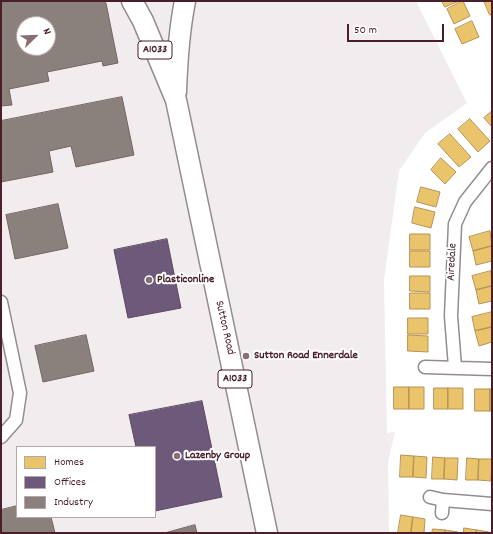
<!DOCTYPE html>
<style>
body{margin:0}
#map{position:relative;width:493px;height:534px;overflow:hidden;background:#fff;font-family:Dekko,sans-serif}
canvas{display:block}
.frame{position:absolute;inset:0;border:2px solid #4a1f2b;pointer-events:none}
.legend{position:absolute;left:16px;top:446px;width:140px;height:72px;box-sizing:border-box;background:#fff;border:1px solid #b7a5aa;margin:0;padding:5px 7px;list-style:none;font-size:12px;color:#4a1f2b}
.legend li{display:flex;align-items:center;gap:8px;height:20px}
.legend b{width:20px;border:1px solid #b7a5aa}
.north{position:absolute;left:16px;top:16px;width:40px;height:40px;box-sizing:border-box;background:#fff;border:1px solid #b7a5aa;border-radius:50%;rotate:67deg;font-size:11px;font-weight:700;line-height:16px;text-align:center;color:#4a1f2b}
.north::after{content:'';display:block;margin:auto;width:14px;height:18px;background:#896d75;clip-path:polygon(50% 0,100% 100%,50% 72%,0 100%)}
.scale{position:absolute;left:347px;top:24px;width:97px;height:18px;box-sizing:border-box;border:2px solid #4a1f2b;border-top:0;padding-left:5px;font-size:12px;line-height:14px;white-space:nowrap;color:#4a1f2b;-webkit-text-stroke:3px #fff;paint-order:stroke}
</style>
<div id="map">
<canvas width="493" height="534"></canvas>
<div class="frame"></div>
<ul class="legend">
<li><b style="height:11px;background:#e9c46a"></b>Homes</li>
<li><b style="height:11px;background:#6d597a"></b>Offices</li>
<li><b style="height:11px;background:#8a817c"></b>Industry</li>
</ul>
<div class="north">N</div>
<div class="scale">50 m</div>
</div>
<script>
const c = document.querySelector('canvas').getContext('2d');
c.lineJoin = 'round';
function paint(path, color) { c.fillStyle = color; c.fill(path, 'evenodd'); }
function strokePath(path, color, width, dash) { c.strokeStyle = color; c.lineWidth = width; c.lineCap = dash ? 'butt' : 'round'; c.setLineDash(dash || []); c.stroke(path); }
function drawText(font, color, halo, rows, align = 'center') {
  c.font = font + ' Dekko,sans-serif'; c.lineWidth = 4; c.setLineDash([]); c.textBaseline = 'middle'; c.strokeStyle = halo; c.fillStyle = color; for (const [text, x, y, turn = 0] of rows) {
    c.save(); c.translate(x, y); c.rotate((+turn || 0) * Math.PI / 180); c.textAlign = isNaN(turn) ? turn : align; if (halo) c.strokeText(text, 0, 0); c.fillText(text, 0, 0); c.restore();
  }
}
paint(new Path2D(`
 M1,1h415l51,102 -42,30 -26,38 -15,109 3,153 8,-1 -7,30 1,71h-388zM24,24h24v24h-24zM17,447h138v70h-138z`), '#f1edee');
const homes = new Path2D(`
 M442,1h17l-14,6z
 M463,1l7,15 -16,8 -7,-15z
 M484,1h8v13l-2,1z
 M472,21l7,16 -17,7 -7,-15z
 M492,111v16l-8,-9z
 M470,119l20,22 -12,11 -20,-23z
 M450,134l21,23 -12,10 -21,-23z
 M441,158l15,14 -11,12 -14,-14z
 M421,187l19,5 -4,15 -19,-5z
 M415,207l20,5 -4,16 -19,-5z
 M490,231l2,15 -19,5 -4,-14z
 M410,234h20v16h-20z
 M492,246v15l-16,4 -3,-14z
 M410,251h20v16h-20z
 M491,271l1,15 -16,4 -4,-14z
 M410,276h20v16l-20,-1z
 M492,286v15l-13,3 -3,-14z
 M410,293h20v16h-20z
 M492,312v15l-17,4 -3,-14z
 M408,318h20v16h-20z
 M492,327v15l-13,4 -4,-15z
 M408,335l20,1v16l-20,-1z
 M394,387h15v22h-15z
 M409,387h15v22h-15z
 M434,388h14v21h-14z
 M448,388h15v21h-15z
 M475,389h15v22h-15z
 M490,389h2v22h-2z
 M401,455l13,1 -1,21h-13z
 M414,456l13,1 -1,21 -13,-1z
 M433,457l12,1 -1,21h-12z
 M445,458h13l-1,22 -13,-1z
 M467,458l12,1 -1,21h-12z
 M479,459h13l-1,22 -13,-1z
 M401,515l12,2 -2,16h-13z
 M413,517l12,2 -1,14h-13z
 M464,528l13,2 -1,3h-12z
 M433,529l12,1v3h-13z
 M445,530l13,2v1h-13z
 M477,530l12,2v1h-13z`);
paint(homes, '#e9c46a');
strokePath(homes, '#b99257', 1);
const offices = new Path2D(`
 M167,239l14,69 -53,10 -14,-68z
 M202,401l20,96 -67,14v-64h-19l-7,-32z`);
paint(offices, '#6d597a');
strokePath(offices, '#624862', 1);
const industry = new Path2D(`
 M1,1h102l3,2 12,60 -15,3 -1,-5 -55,11 2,9 -40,8 3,16 -11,1zM24,24h24v24h-24z
 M122,97l12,58 -58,12 -5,-21 -22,5 4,21 -52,10v-61z
 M58,204l10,44 -53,11 -9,-44z
 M86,335l8,36 -51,11 -8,-36z
 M17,506v11h34l4,16h-54v-23z
 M195,525l2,8h-32z`);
paint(industry, '#8a817c');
strokePath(industry, '#776464', 1);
const minor = new Path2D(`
 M1,302l19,91 -4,27 -15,17
 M425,367l67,2
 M455,367l-4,-51 4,-92 10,-22 27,-34
 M430,497l13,3 49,4
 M442,513l1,-13`);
const trunk = new Path2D(`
 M132,1l11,20 33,79 91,433
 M176,92c1,-30 3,-61 9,-91`);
strokePath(minor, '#948c8e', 15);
strokePath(trunk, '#948c8e', 23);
strokePath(minor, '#fff', 12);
strokePath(trunk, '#fff', 20);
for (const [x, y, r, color] of [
 [149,280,4,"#896d75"],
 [246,356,4,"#896d75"],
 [177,456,4,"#896d75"]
]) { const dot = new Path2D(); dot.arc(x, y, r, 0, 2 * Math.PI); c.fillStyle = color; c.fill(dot); strokePath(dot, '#fff', 1.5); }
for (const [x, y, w] of [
 [155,50,34],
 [235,379,34]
]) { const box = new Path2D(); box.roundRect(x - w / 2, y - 9, w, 18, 3); c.fillStyle = '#fff'; c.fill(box); strokePath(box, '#4a1f2b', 1); }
drawText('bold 11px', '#4a1f2b', null, [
 ["A1033",155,50],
 ["A1033",235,379]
]);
drawText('12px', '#4a1f2b', '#fff', [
 ["Airedale",453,262,-87],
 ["Sutton Road",224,328,77]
]);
drawText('bold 12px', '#4a1f2b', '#fff', [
 ["Plasticonline",157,280],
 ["Sutton Road Ennerdale",254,356],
 ["Lazenby Group",185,456]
], 'left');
</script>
